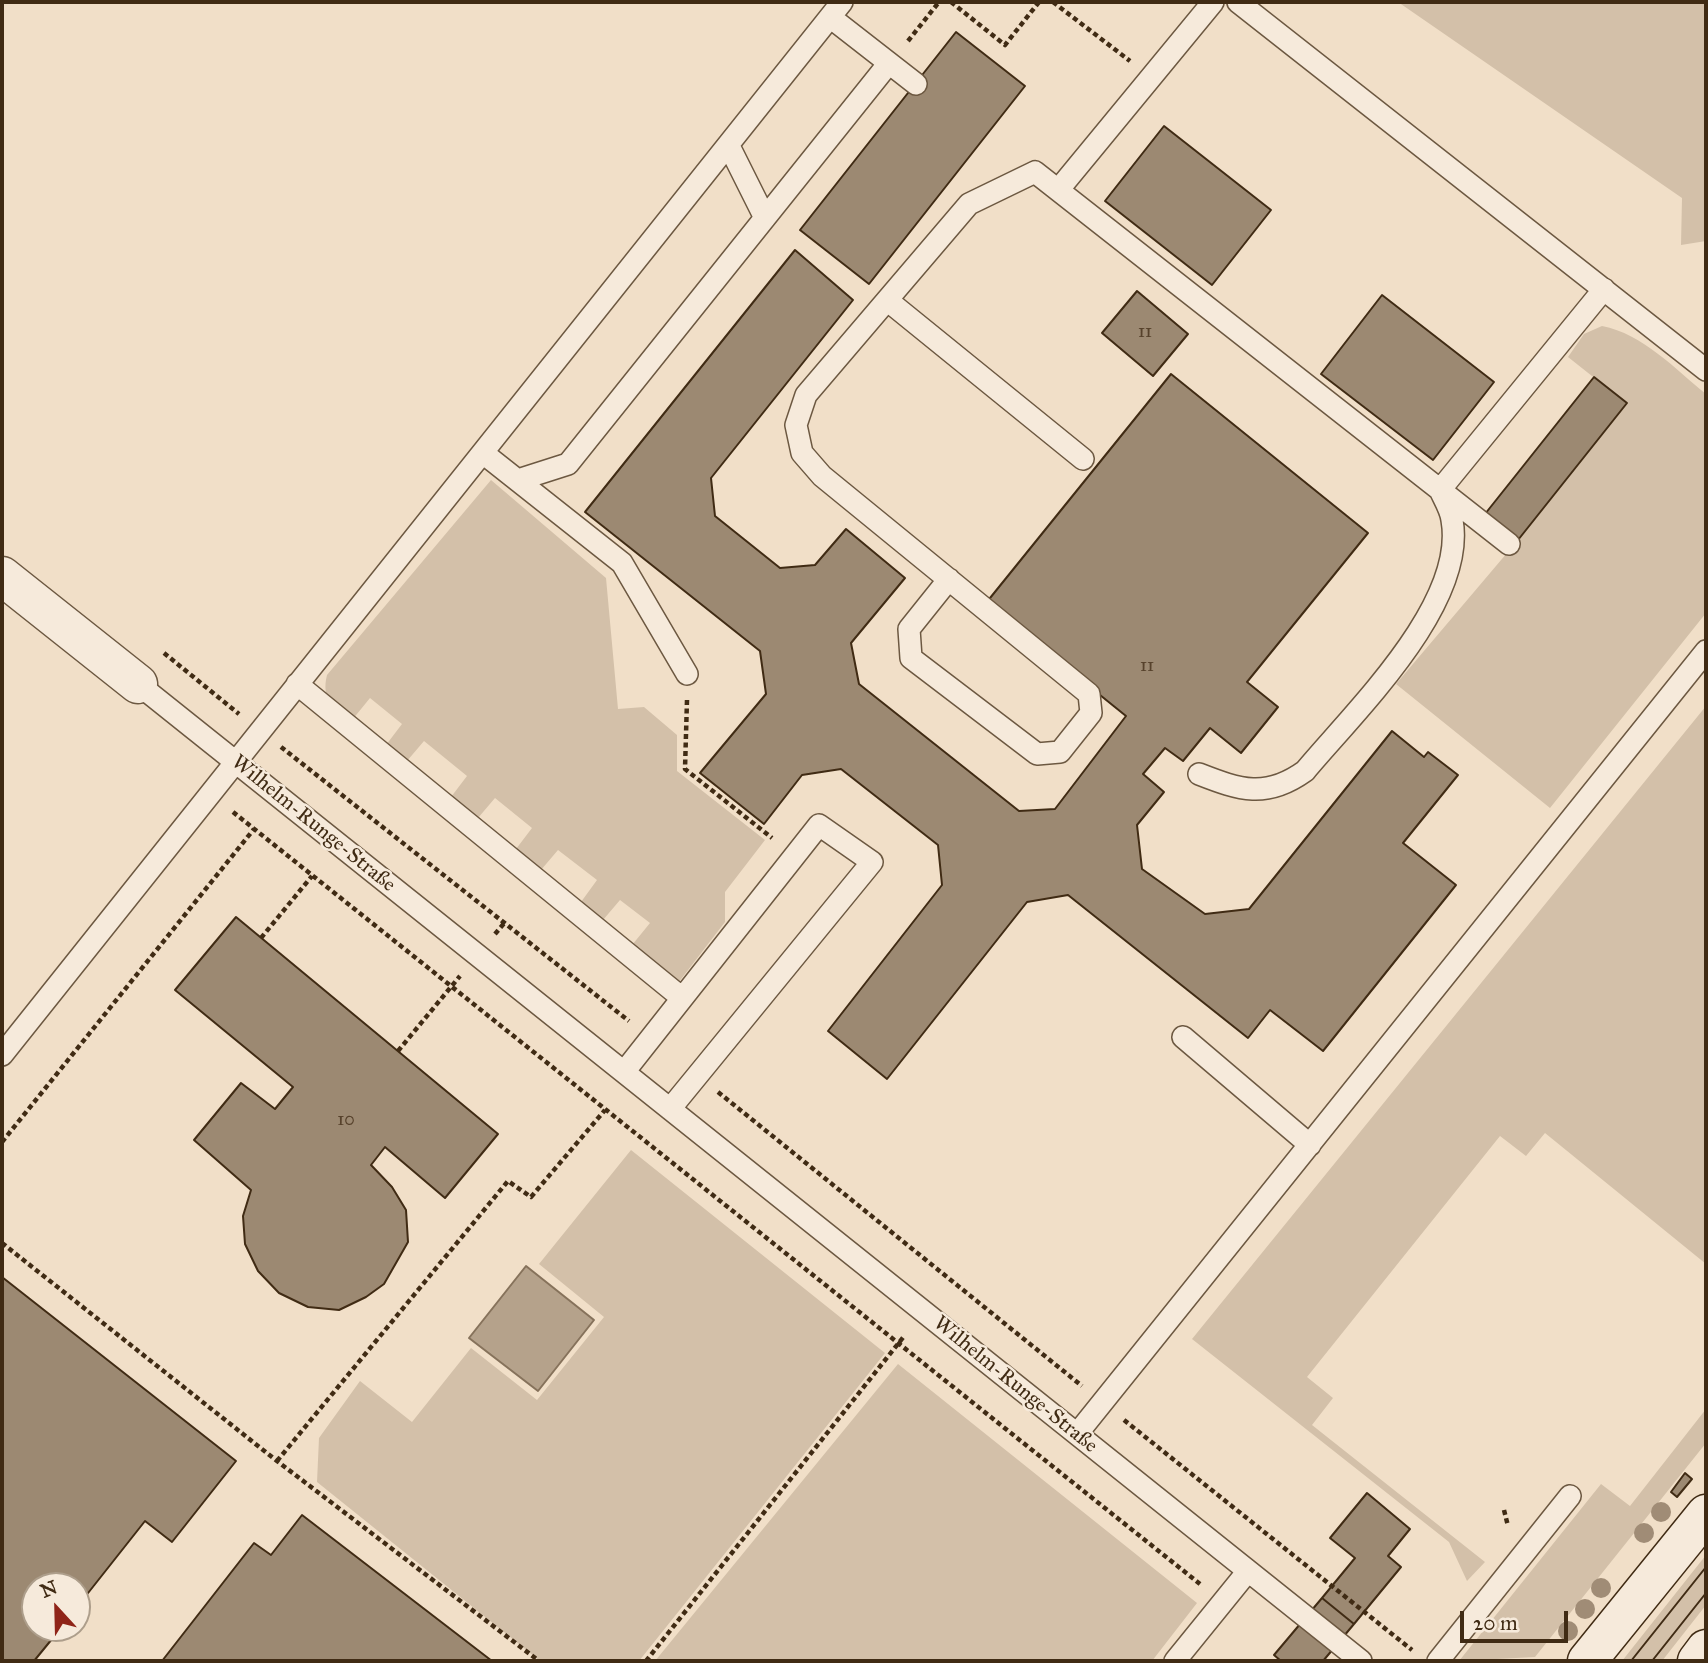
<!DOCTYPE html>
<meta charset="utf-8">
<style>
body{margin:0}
#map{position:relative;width:1708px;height:1663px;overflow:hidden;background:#f1dfc8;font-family:"IM FELL Great Primer",serif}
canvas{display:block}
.frame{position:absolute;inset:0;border:4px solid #402b14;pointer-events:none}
.north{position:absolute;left:21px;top:1572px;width:70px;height:70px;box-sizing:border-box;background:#f6eadb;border:2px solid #ad9e8b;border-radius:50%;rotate:338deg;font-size:19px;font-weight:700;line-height:28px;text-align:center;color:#402b14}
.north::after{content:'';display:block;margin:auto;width:24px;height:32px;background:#8f2418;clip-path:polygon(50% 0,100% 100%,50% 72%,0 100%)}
.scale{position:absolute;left:1460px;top:1611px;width:108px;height:32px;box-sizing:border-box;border:4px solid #402b14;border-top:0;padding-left:9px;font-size:21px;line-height:24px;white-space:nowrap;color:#402b14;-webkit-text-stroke:5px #f6eadb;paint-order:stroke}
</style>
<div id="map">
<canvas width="1708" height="1663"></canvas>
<div class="frame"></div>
<div class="north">N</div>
<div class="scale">20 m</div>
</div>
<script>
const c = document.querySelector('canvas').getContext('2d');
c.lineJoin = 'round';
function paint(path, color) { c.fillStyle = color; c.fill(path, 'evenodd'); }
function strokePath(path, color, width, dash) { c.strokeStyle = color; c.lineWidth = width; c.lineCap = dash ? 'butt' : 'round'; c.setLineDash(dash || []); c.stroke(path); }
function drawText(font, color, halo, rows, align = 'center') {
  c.font = font + ' "IM FELL Great Primer",serif'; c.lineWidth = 5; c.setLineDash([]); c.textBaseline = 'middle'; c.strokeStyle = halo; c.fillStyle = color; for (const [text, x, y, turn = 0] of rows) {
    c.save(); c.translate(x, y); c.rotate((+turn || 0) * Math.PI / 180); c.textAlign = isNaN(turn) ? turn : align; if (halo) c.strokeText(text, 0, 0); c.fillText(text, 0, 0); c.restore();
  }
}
paint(new Path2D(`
 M1398,2h308v239l-25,4 1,-47z
 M1602,326c41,8 73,43 104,68v219l-156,195 -154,-124 122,-144 108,-137 -58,-46 16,-23z
 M491,480l115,98 12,131 26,-2 33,28v36l88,69 -40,52v30l-47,61 -50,-33 22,-27 -30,-23 -17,20 -22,-18 16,-22 -39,-30 -17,20 -25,-21 16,-21 -37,-30 -17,20 -27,-21 16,-21 -43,-35 -17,20 -21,-16 16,-21 -32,-26 -22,27c-15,-17 -27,-26 -21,-50z
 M1706,706v558l-161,-131 -19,23 -26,-20 -193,241 26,21 -21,27 173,137 -18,19 -18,-39 -257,-203z
 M631,1150l254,203 -246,308h-99l-223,-179 2,-44 41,-57 52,41 59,-74 66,52 67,-83 -65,-53z
 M898,1364l299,239 -45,58h-497z
 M1706,1409v34l-171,214 -76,4 142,-177 29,22z
 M1706,1555v50l-44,56h-40z`), '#d3c0a9');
const water = new Path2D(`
 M526,1266l68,54 -56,71 -69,-53z`);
paint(water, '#b5a28b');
strokePath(water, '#86725b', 2);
const building = new Path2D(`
 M956,32l69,54 -156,198 -69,-54z
 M1164,126l107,84 -59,75 -107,-84z
 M795,250l58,50 -142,178 4,38 65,52 35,-3 31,-36 59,49 -54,65 8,41 160,127 36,-2 71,-93 -140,-113 185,-229 197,159 -121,149 31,25 -37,46 -31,-25 -27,33 -18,-13 -22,26 21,18 -27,33 5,44 63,45 44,-5 143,-178 32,26 4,-5 30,23 -55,68 53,42 -133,166 -53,-41 -22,28 -180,-143 -41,7 -140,177 -59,-48 114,-146 -4,-40 -97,-76 -39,6 -38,49 -64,-51 66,-79 -6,-43 -175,-139z
 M1137,291l51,43 -35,42 -51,-43z
 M1382,295l112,87 -61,78 -112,-86z
 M1594,377l33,26 -109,137 -33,-26z
 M236,917l262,217 -53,64 -60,-51 -14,18 21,22 14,23 2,32 -24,42 -18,13 -27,13 -31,-3 -29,-14 -21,-22 -13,-27 -2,-28 8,-26 -57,-50 47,-57 34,26 18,-22 -118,-97z
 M2,1277l234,184 -64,81 -27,-21 -68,86v-21h-42v42h26l-27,33h-32z
 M1685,1473l7,6 -15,18 -6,-5z
 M1367,1493l43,36 -22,27 13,11 -47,57 -32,-26 33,-40 -25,-20z
 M302,1515l190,146h-330l92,-118 17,12z
 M1322,1598l32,26 -31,37h-42l-7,-6z`);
paint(building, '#9c8972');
strokePath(building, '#402b14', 2);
const lane = new Path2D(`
 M1238,2l468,368
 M830,17l86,67
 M729,146l36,72
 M1059,189l154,-187
 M887,300l196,159
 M483,453l139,110 65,111
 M518,480l50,-16 321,-401
 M949,579l-40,50 2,29 126,96 23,-2 31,-39 -2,-19 -267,-218 -20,-23 -6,-28 10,-30 163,-191 66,-32 474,372
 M138,684l1223,977
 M297,684l385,314
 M1199,774c41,16 67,25 106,-3 50,-60 162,-167 147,-251 -1,-10 -8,-21 -12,-30l164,-201
 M1183,1037l127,108
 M2,1055l840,-1053
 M624,1072l195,-247 53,37 -202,247
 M1077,1434l629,-783
 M1175,1661l73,-90
 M1438,1661l132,-165`);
const street = new Path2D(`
 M2,576l136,108`);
const secondary = new Path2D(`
 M1587,1661l119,-147
 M1697,1661l9,-12`);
strokePath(lane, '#6c5841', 24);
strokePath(street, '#6c5841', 41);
strokePath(secondary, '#402b14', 41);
strokePath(new Path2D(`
 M951,2l54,43 34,-43
 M1053,2l77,59
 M908,41l31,-39
 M164,653l75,61
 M687,700l-2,69 87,69
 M281,747l348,274
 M233,812l967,772
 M495,934l11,-13
 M261,938l51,-62
 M398,1051l62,-75
 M718,1092l364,294
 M2,1142l252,-313
 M2,1243l275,218 262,200
 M1124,1420l288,230
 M277,1461l231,-280 23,16 74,-87
 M1504,1510l4,16
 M646,1661l259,-326`), '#402b14', 4.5, [5, 3.5]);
strokePath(lane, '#f6eadb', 21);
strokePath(street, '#f6eadb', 38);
strokePath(secondary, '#f6eadb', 38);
strokePath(new Path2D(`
 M1631,1661l75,-94
 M1652,1661l54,-68`), '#402b14', 2);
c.fillStyle = '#a08c76';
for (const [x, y] of [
 [1661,1512],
 [1644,1533],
 [1601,1588],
 [1585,1609],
 [1568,1631]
]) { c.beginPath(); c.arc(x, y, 10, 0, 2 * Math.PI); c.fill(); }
drawText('18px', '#57422c', null, [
 ["11",1145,333],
 ["11",1147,667],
 ["10",346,1121]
]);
drawText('21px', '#402b14', '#f6eadb', [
 ["Wilhelm-Runge-Straße",313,824,39],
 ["Wilhelm-Runge-Straße",1015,1385,39]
]);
</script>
